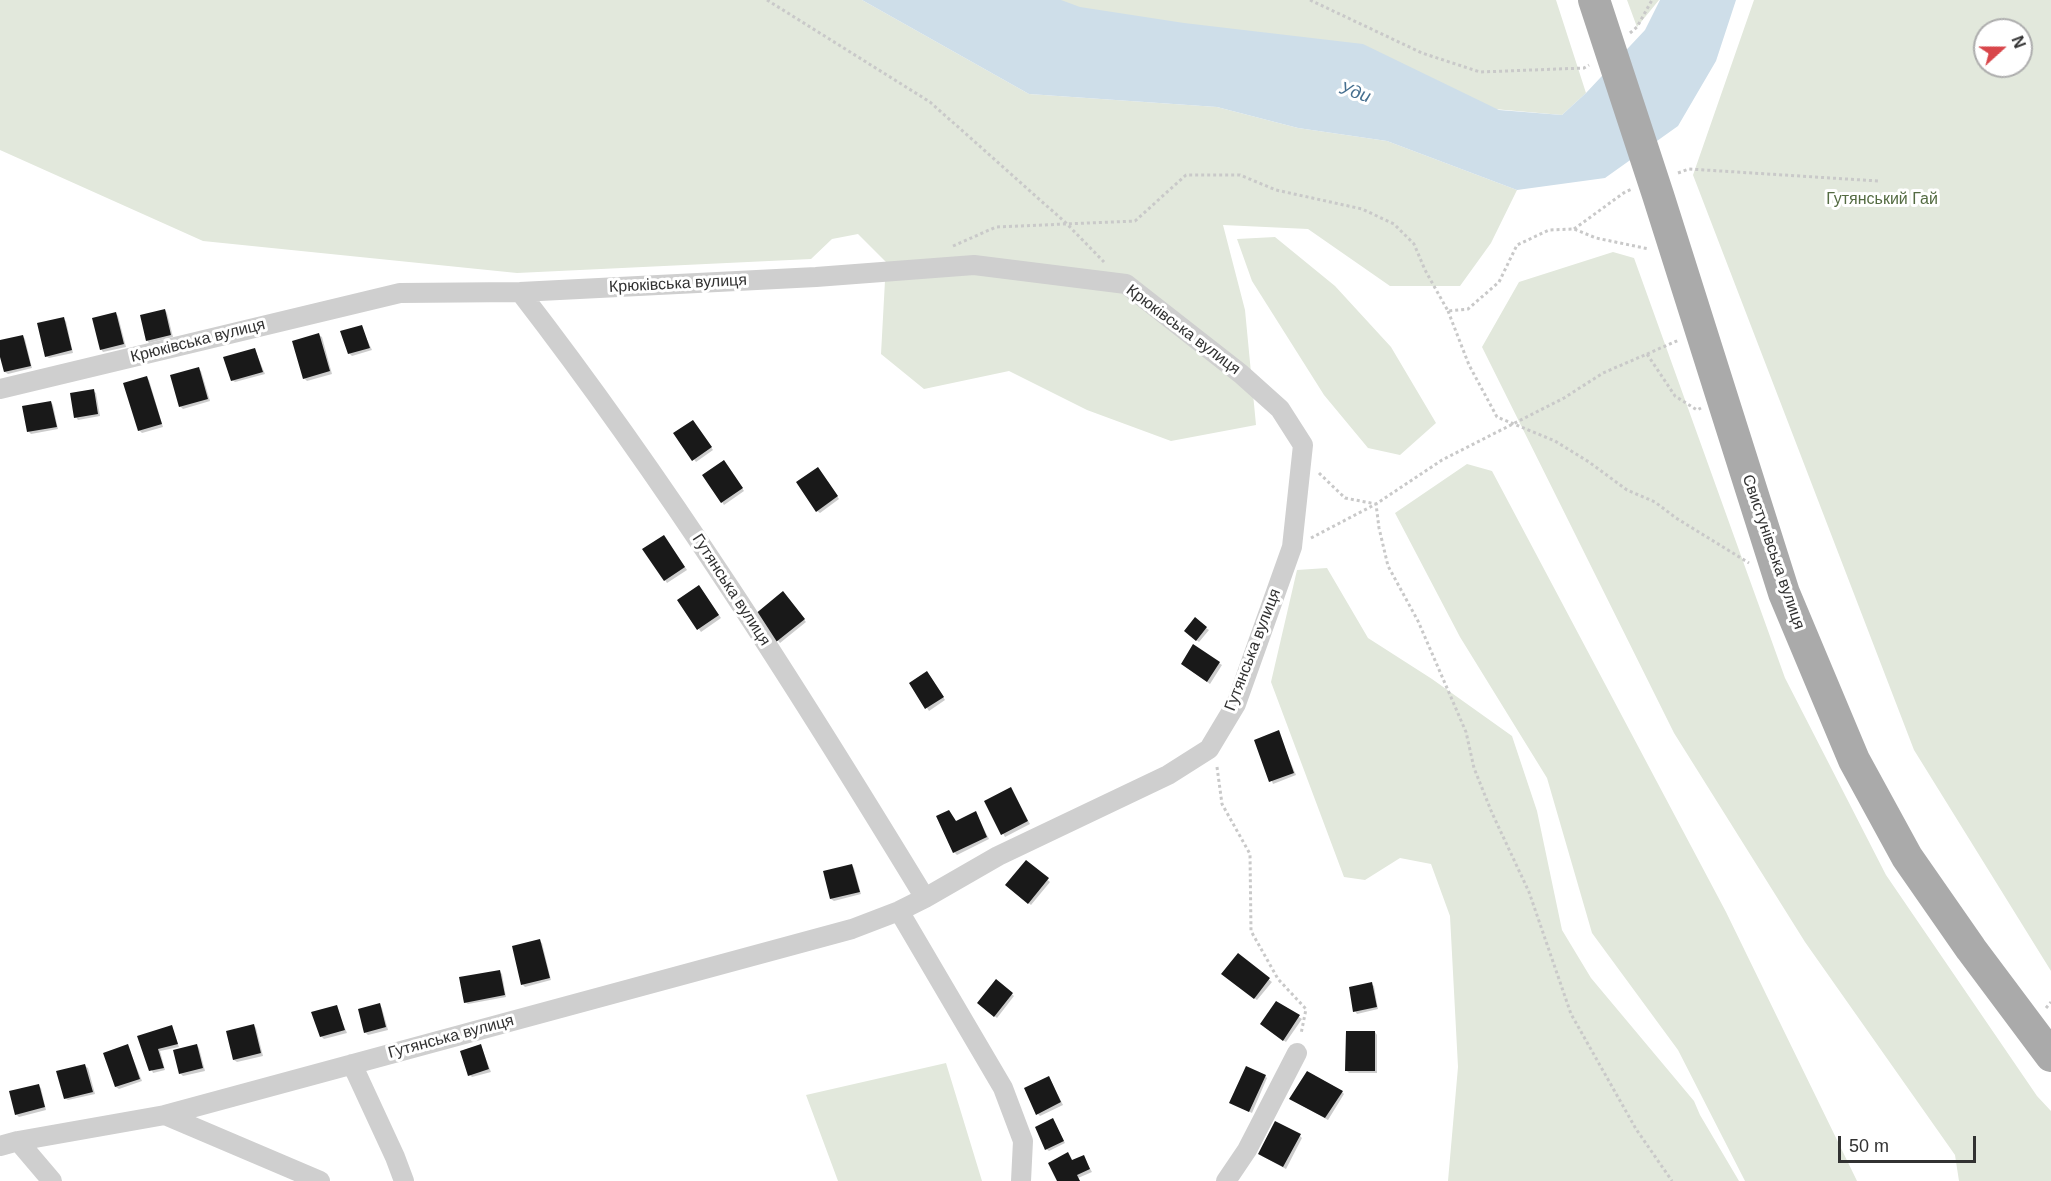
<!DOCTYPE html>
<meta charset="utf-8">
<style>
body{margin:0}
#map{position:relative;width:2051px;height:1181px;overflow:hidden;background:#fff;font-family:Arial,sans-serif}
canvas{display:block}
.north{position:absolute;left:1973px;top:18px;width:60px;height:60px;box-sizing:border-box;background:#fff;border:2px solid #adadad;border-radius:50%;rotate:69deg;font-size:16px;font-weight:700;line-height:24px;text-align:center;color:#323232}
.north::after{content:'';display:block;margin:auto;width:21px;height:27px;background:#d8464a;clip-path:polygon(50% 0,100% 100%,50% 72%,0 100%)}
.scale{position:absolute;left:1838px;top:1136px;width:138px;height:27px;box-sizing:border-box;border:3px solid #323232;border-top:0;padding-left:8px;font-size:18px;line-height:21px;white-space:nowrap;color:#323232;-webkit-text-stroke:4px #fff;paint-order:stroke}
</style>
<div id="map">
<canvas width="2051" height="1181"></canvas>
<div class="north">N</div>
<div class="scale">50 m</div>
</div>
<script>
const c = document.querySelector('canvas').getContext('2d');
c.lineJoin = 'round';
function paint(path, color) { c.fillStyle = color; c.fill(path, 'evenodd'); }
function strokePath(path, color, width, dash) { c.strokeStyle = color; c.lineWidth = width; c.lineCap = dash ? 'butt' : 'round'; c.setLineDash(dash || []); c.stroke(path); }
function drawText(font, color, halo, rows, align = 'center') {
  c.font = font + ' Arial,sans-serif'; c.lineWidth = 6; c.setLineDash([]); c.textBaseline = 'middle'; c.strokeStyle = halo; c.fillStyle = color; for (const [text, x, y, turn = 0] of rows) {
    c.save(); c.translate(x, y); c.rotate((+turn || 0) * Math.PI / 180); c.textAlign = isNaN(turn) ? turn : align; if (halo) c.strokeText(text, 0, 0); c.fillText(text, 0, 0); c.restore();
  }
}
paint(new Path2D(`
 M0,0h862l167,94 188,13 81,21 89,13 130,49 -26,53 -31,43h-70l-82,-57 -85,-4 22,85 11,115 -85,16 -84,-31 -78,-39 -85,18 -43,-35 5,-92 -28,-28 -26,5 -21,20 -294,14 -314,-32 -203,-91z
 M1046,0h510l30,93 -24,22 -68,-6 -416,-94z
 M1627,0h32l-22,27z
 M1754,0h297v971l-137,-221 -221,-575zM1985,30h36v36h-36z
 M1275,237l60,49 56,61 45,76 -36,32 -32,-7 -44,-53 -72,-114 -15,-42z
 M1613,252l21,6 151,420 101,197 151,221 14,15v70h-92l-4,-26 -150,-213 -131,-209 -192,-386 37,-65z
 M1467,464l25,7 234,441 131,269h-112l-67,-131 -86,-117 -45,-155 -87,-141 -65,-124z
 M1327,568l41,70 64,41 80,57 25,75 25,119 29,48 103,123 6,14 39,66h-291l10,-114 -8,-151 -19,-52 -31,-6 -35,22 -21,-3 -73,-195 26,-112z
 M946,1063l36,118h-144l-32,-86z`), '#e2e8dc');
paint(new Path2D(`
 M862,0h199l19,7 104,16 179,21 136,66 63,5 24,-22 59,-63 15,-30h76l-20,61 -38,65 -73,52 -88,12 -130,-49 -89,-13 -81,-21 -188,-13z`), '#cedee9');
paint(new Path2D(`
 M165,310l2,3 6,24 -24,6 -2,-3z
 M116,314l2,2 8,31 -23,5 -2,-3z
 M63,319l3,2 7,32 -24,5 -3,-2z
 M361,327l11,23 -20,6 -3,-3z
 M319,335l3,2 10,37 -25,7 -3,-3z
 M23,336l2,3 7,29 -24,6 -3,-2 -5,-22v-8z
 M255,350l10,24 -30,8 -3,-2z
 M198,368l3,3 9,30 -27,8 -3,-3z
 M147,378l2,2 14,47 -21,6 -3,-3z
 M93,391l3,2 4,23 -22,4 -2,-3z
 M51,402l2,3 5,24 -27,5 -2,-2z
 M695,424l18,26 -17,12 -20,-28z
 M726,464l18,27 -20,14 -2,-3z
 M820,471l19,28 -19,14 -3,-2z
 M666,539l21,31 -20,13 -2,-3z
 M702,590l19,28 -20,14 -22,-31z
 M785,596l21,26 -26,21 -24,-28z
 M1206,628l3,2 -10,12 -11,-8z
 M1219,663l3,2 -12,19 -24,-17z
 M929,675l16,25 -16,11 -18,-28z
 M1278,732l18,43 -23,9 -17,-44z
 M1011,789l19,35 -25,13 -19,-35z
 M976,813l13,26 -32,16 -3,-3 2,-30z
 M1027,862l23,20 -19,23 -23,-20z
 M852,865l2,3 7,26 -27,7 -3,-2z
 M539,941l3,2 9,37 -26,7 -2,-2z
 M1238,955l34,27 -15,18 -31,-24z
 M499,971l3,3 4,23 -38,7 -3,-2z
 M996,981l18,15 -17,22 -18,-15z
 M1371,984l3,2 4,23 -21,5 -2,-3z
 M1277,1003l25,16 -16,23 -22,-15z
 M380,1005l2,3 6,22 -20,5 -3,-3z
 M336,1007l11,26 -23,6 -3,-3z
 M254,1026l2,2 7,28 -26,6 -3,-2z
 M172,1027l7,20 -19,4 5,19 -12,3 -14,-36z
 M1375,1032l2,3v38h-28l-2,-2z
 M128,1046l14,35 -23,8 -3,-2z
 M197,1046l2,2 6,23 -22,5 -3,-3z
 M481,1046l10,26 -19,5 -2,-2z
 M85,1066l3,2 7,26 -27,6 -3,-2z
 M1265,1076l2,2 -15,35 -21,-10z
 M1049,1077l14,28 -23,11 -2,-2z
 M38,1085l3,3 5,22 -27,7 -3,-3z
 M1342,1092l2,2 -16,26 -34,-19z
 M1053,1120l12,23 -16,8 -3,-2z
 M1300,1136l2,2 -16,31 -24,-13z
 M1083,1156l9,16 -14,6 2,3h-22l14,-19z`), '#0003');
paint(new Path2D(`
 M165,309l6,26 -25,6 -6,-26z
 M116,312l8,32 -24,6 -8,-32z
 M64,317l8,33 -27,7 -8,-34z
 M362,325l8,23 -22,6 -8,-23z
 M319,333l11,38 -27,8 -11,-38z
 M23,335l8,31 -27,6 -4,-15v-17z
 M255,348l8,24 -32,9 -8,-24z
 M199,367l9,32 -29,8 -9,-32z
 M147,376l15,48 -24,7 -15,-48z
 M94,389l4,25 -24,4 -4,-25z
 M51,401l6,26 -30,5 -5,-26z
 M693,420l19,27 -20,14 -19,-28z
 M724,460l19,28 -22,15 -19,-28z
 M818,467l20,29 -22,16 -20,-30z
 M664,535l21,32 -21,14 -22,-32z
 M699,585l20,30 -22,15 -20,-30z
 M783,591l22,28 -29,23 -22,-27z
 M1195,617l12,10 -11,14 -12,-10z
 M1193,644l27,18 -13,20 -26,-18z
 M927,671l17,26 -19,12 -16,-26z
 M1279,730l15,43 -25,9 -15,-42z
 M1011,787l17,34 -27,14 -17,-34z
 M949,810l7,11 20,-10 11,26 -34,16 -17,-37z
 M1026,860l23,18 -21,26 -23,-19z
 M852,864l8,28 -30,7 -7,-28z
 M540,939l10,39 -29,7 -9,-39z
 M1238,953l32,25 -16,21 -33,-25z
 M500,970l5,25 -41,8 -5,-26z
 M996,979l17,14 -19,24 -17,-14z
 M1372,982l5,25 -24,5 -4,-25z
 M1276,1001l24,14 -17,26 -23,-17z
 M380,1003l6,24 -22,6 -6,-24z
 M337,1005l8,25 -25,7 -9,-25z
 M254,1024l7,29 -28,7 -7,-29z
 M172,1025l6,19 -20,5 6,19 -15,3 -12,-35z
 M1346,1031h29v40h-30z
 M128,1044l12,35 -25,8 -12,-34z
 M197,1044l6,24 -24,6 -6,-24z
 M481,1044l8,25 -21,7 -8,-25z
 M85,1064l8,28 -29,7 -8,-28z
 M1246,1066l20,9 -17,37 -20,-9z
 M1307,1071l36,20 -18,27 -36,-19z
 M1049,1076l12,26 -25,13 -12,-27z
 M39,1084l6,23 -30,8 -6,-24z
 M1053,1118l11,23 -19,9 -10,-23z
 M1275,1121l26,13 -18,33 -25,-13z
 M1068,1152l4,8 12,-5 6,14 -13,6 3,6h-23l-9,-18z`), '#191919');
strokePath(new Path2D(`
 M767,0l163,102 136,121 38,39
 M1310,0l112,53 58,19 104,-4 5,-3
 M1630,33l7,-6 15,-27
 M1678,173l11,-4 189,12
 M1574,229l51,-37 7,-3
 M953,246l43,-19 139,-6 51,-46h54l36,15 86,19 32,15 20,20 11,26 23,41 20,-2 31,-27 18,-37 32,-15 25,-1 22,9 53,11
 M1448,311l21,54 28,52 58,24 34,21 38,28 28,12 21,16 73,45
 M1647,354l32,-14
 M1319,473l26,25 31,6 3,24 9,38 30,55 48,111 8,36 18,45 37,79 42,122 65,115 36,52
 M1311,538l65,-34 66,-44 122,-62 39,-25 44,-19 28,42 22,14 4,-2
 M1217,767l5,37 28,50 1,77 27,48 28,30 -5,25
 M2046,1008l5,-6`), '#c9c9c9', 3, [3, 3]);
strokePath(new Path2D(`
 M520,292c149,193 279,399 405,606
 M0,389l400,-96 120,-1 296,-15 158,-12 152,19 115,90 39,35 23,36 -11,102 -56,157 -27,45 -41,26 -170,81 -73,42 -26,13 -47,18 -687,186 155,66
 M899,911l104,177 20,53 -2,40
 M352,1064l43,93 9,24
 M18,1141l34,40
 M0,1146l18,-5 147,-26
 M1226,1181l21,-31 50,-97`), '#cfcfcf', 20);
strokePath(new Path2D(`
 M1594,0l64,195 126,398 70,167 53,97 64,92 80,107`), '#aaa', 32);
drawText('16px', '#546b42', '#fff', [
 ["Гутянський Гай",1882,200]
]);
drawText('16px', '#323232', '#fff', [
 ["Крюківська вулиця",678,284,-3],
 ["Крюківська вулиця",1183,330,37],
 ["Крюківська вулиця",198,341,-14],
 ["Свистунівська вулиця",1773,552,71],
 ["Гутянська вулиця",731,590,57],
 ["Гутянська вулиця",1253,650,-69],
 ["Гутянська вулиця",451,1037,-15]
]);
drawText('italic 18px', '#466f8f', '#fff', [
 ["Уди",1355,93,19]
]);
</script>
